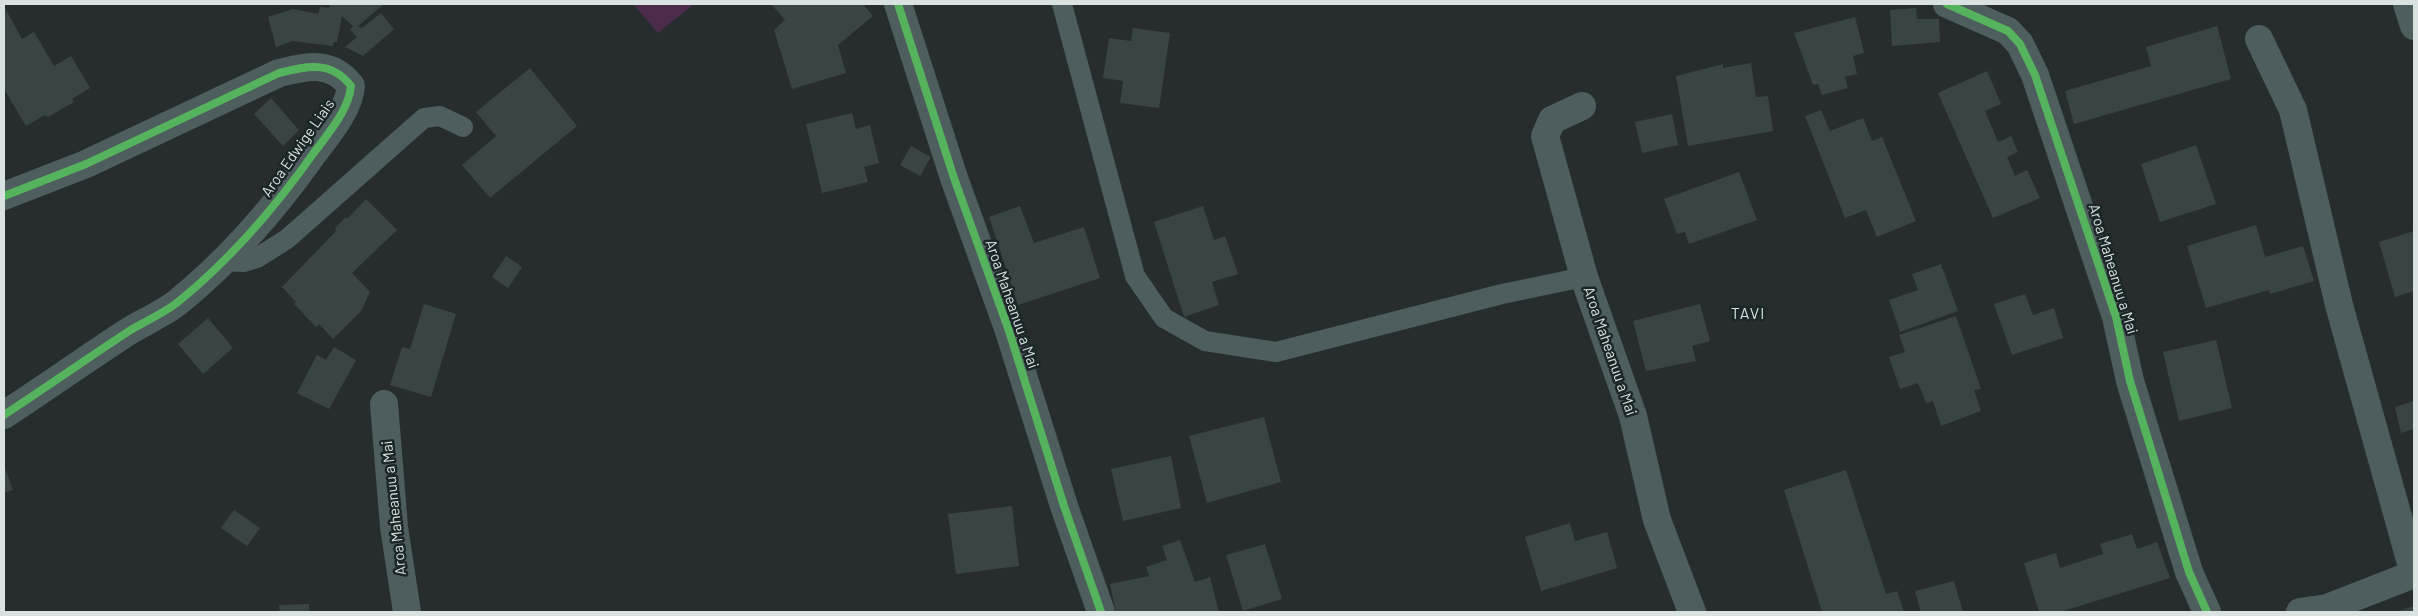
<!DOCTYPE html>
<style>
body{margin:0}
#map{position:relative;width:2418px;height:616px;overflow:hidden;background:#272d2e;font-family:Barlow,sans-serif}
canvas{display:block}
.frame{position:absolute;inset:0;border:5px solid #d9e1e1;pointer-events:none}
</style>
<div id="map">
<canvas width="2418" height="616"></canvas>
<div class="frame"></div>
</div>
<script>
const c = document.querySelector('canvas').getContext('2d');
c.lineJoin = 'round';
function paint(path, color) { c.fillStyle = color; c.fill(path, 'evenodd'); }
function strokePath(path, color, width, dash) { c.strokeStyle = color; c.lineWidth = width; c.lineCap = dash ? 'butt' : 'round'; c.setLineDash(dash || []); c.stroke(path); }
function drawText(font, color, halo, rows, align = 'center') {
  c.font = font + ' Barlow,sans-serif'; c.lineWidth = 5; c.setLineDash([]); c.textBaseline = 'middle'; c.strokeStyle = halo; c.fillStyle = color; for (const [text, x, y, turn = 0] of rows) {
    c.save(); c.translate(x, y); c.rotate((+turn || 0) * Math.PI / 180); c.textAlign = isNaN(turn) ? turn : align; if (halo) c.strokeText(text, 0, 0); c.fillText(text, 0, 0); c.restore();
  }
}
paint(new Path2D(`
 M633,4h61l-36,29z`), '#4c2b4b');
paint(new Path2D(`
 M331,4h53l-26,22 4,2 19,-15 13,16 -31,27 -18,-9 12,-10 -7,-7 3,-4 -11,-10 -5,26h-3l-1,4 -40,-5 -17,6 -8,-30 25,-8 25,5 2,-7 9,1z
 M771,4h92l10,12 -35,29 8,28 -54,16 -18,-59 11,-10z
 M4,6l18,33 12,-7 20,34 17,-10 19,32 -18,11 2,3 -26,15 -3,-2 -19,11 -22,-37z
 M1916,8l1,11h22l1,23 -48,4 -2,-36z
 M1855,17l9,36 -11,3 4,18 -12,3 3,11 -26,7 -4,-11 -5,1 -19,-52z
 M2217,26l14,53 -157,45 -9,-33 86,-25 -5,-19z
 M1133,28l37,5 -11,75 -39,-5 3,-22 -20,-3 6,-40 22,3z
 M1751,63l5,34 12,-1 5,35 -85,15 -12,-70 47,-12v4z
 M530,68l47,58 -87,72 -28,-33 34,-29 -20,-24z
 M1987,71l14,33 -16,7 13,31 13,-6 7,16 -11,5 8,19 12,-6 13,28 -47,20 -55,-125z
 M271,98l28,32 -16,16 -29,-32z
 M1821,110l9,21 33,-13 9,23 10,-4 34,84 -39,16 -11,-27 -21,8 -40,-102z
 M852,113l4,16 14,-4 9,38 -15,4 4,15 -46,11 -16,-69z
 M1672,114l6,31 -36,8 -7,-31z
 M2196,145l20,59 -56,18 -19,-58z
 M911,146l20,11 -11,19 -20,-11z
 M1739,172l18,48 -68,24 -4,-12 -8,2 -13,-35z
 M366,199l31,31 -45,43 18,19 -9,19 -28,28 -14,-15 -3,3 -22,-23 2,-2 -14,-15 54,-56 -1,-3 10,-10h3z
 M1020,206l14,37 50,-16 16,51 -82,27 -29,-88z
 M1203,206l11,34 11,-4 13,38 -26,8 7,23 -35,12 -30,-95z
 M2256,225l9,32 38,-11 11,35 -44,13 -1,-4 -63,18 -19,-62z
 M2414,231v60l-19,6 -16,-55z
 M506,256l16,11 -14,21 -16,-11z
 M1941,264l17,47 -58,21 -11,-32 29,-10 -6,-16z
 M2025,294l8,21 21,-7 9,30 -51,17 -18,-51z
 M424,304l32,10 -25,83 -41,-12 12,-38 8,2z
 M1700,304l10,37 -18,5 4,15 -50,10 -13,-50z
 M1956,316l25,73 -7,1 7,21 -40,15 -8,-25 -7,2 -8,-20 -18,6 -11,-32 16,-5 -6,-17z
 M208,318l25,30 -30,26 -25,-30z
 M2216,340l16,68 -53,13 -16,-69z
 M334,347l22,13 -27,49 -32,-16 20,-38 9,5z
 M2414,401v28l-13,4 -6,-26z
 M1264,417l17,65 -74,21 -18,-67z
 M1171,456l10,52 -58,13 -12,-52z
 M4,466l9,24 -9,3z
 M1846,470l40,124 11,-3 7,21h-82l-38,-122z
 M1012,506l7,60 -63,8 -8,-60z
 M234,510l26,18 -13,18 -26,-18z
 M1570,523l5,18 32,-9 10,36 -76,23 -16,-54z
 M2132,534l5,15 20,-7 13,36 -110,34h-21l-15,-49 32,-10 4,15 43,-14 -3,-10z
 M1180,540l15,42 15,-5 9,35h-103l-6,-28 39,-8 -3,-9 21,-7 -5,-14z
 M1265,544l17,55 -39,12 -17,-56z
 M1954,581l9,31h-42l-6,-21z
 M309,604v8h-29l-1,-7z
 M2414,606v6h-19z`), '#3a4445');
strokePath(new Path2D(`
 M1062,4l73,272 29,42 41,23 71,11 226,-58 82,-17
 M224,261l20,1 13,-4 30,-19 137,-121 16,-2 23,11`), '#4e5d5e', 20);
strokePath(new Path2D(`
 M898,4l56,174 55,153 55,175 37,106
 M1947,4l61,27 12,13 15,31 81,242 14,64 59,191 18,40
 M2407,4l7,22
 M2259,39l34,71 46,195 75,269
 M1582,106l-30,14 -7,16 39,141 49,139 24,104 35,92
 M4,196l82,-32 193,-91c28,-7 52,-13 72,13 -2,24 -24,49 -38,68 -39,55 -82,105 -135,148 -15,12 -35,20 -52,31 -41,27 -81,55 -122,82
 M384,404l10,123 13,85
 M2300,612l27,-4 87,-34`), '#4e5d5e', 28);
strokePath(new Path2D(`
 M898,4l56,174 55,153 55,175 37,106
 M1947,4l61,27 12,13 15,31 81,242 14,64 59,191 18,40
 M4,196l82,-32 193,-91c28,-7 52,-13 72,13 -2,24 -24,49 -38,68 -39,55 -82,105 -135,148 -15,12 -35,20 -52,31 -41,27 -81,55 -122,82`), '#56b35d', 8);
drawText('15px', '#d9e1e1', '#1a2627', [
 ["Aroa Edwige Liais",298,148,-55],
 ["Aroa Maheanuu a Mai",2113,269,73],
 ["Aroa Maheanuu a Mai",1012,304,71],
 ["Aroa Maheanuu a Mai",1610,351,71],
 ["Aroa Maheanuu a Mai",394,508,-96]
]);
c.letterSpacing = '1px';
drawText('16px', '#d9e1e1', '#1a2627', [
 ["TAVI",1748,314]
]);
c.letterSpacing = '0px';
</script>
